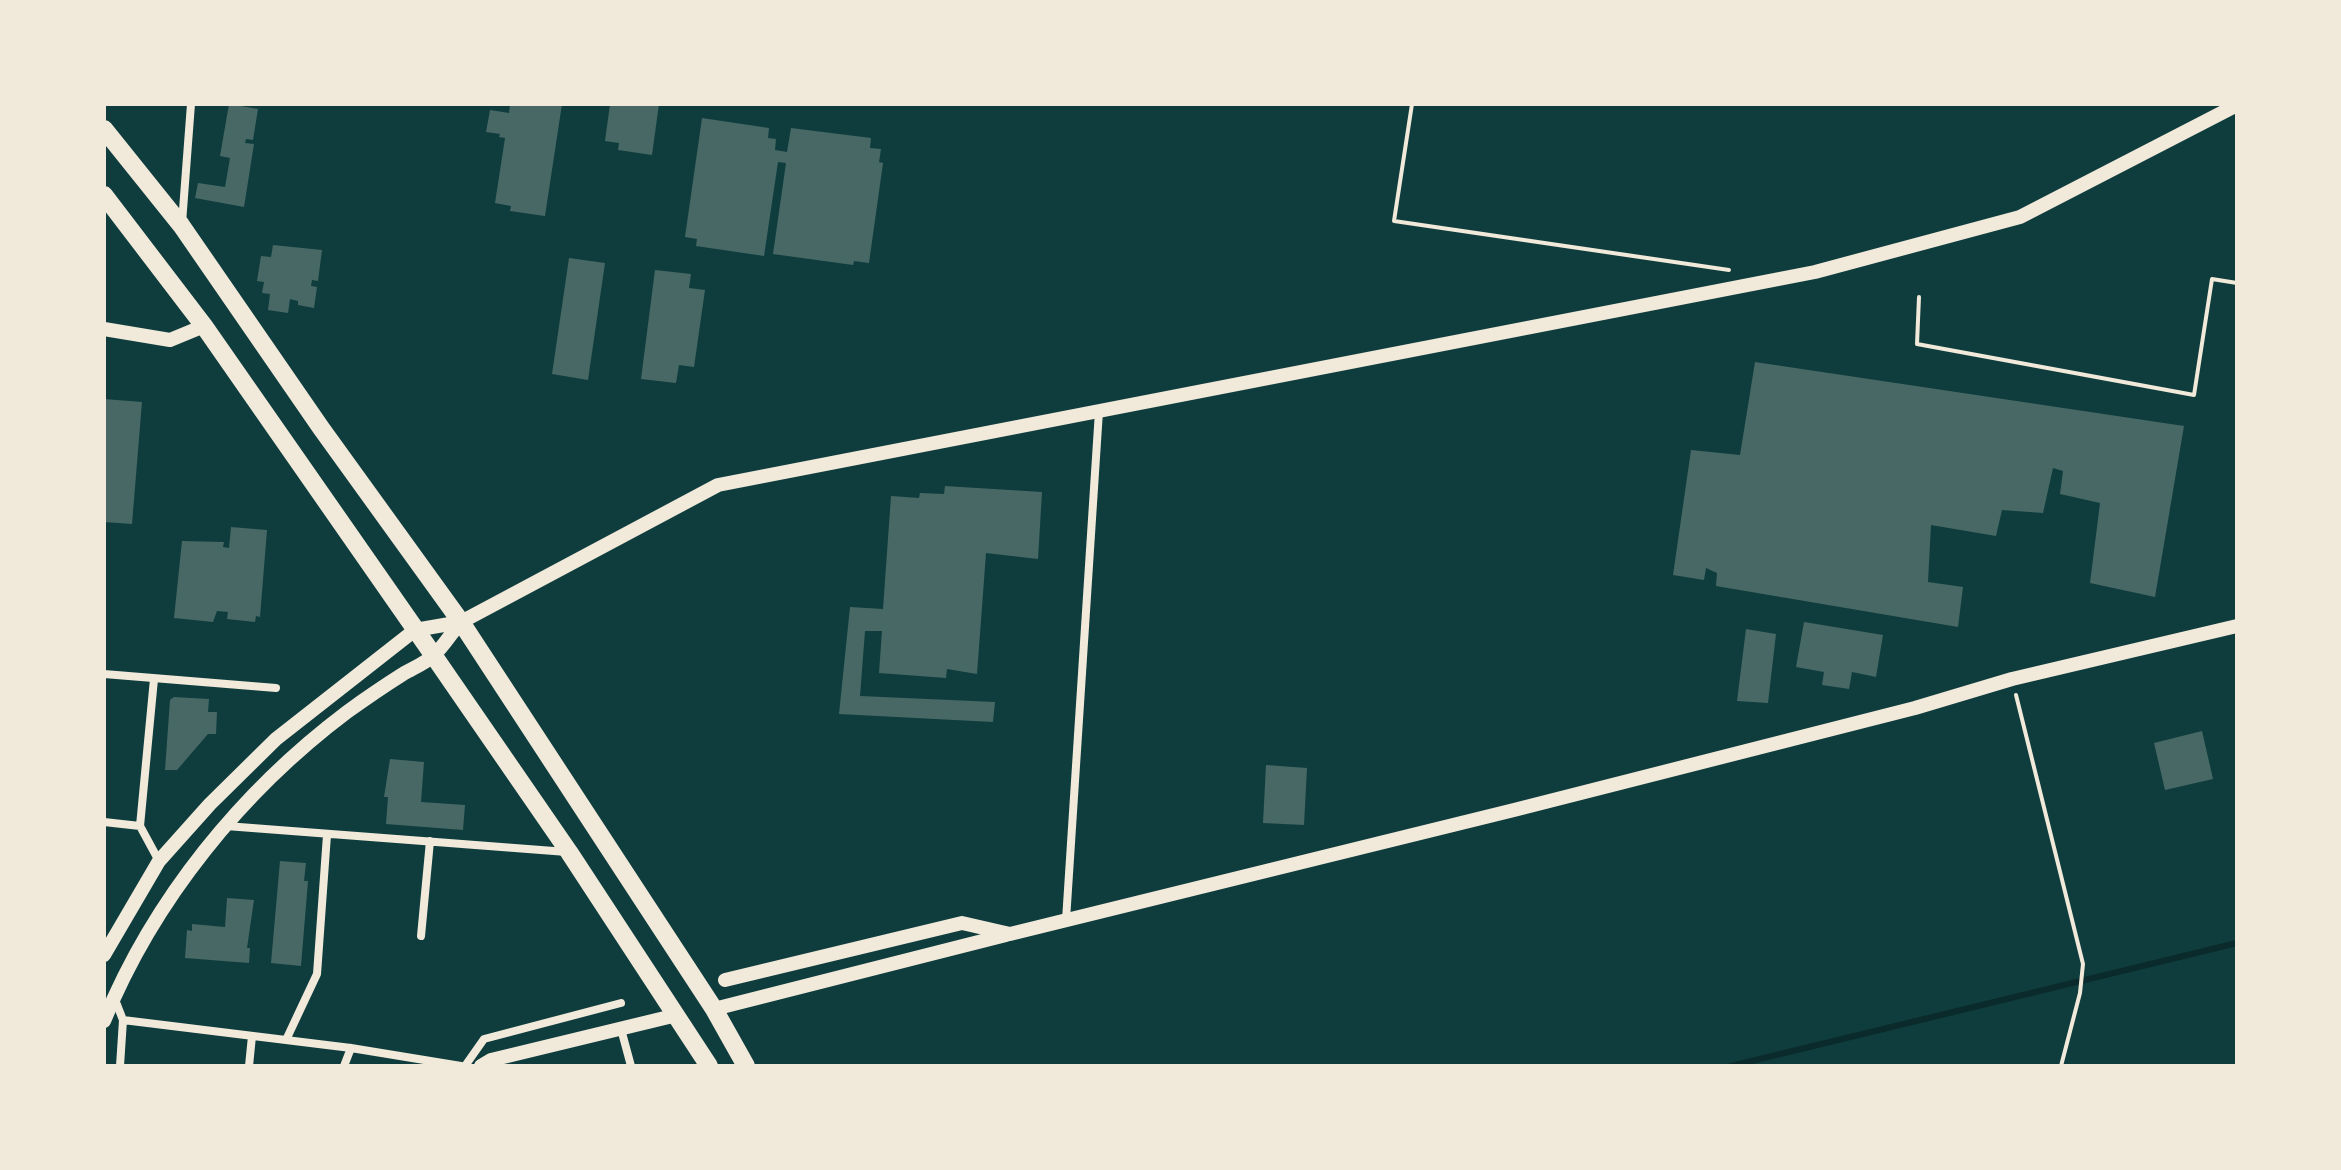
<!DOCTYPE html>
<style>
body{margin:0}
#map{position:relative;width:2341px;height:1170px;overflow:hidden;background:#0f3d3e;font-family:"Sofia Sans Condensed",sans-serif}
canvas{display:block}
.frame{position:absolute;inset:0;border:106px solid #f1e9da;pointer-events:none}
</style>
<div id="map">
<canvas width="2341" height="1170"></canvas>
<div class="frame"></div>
</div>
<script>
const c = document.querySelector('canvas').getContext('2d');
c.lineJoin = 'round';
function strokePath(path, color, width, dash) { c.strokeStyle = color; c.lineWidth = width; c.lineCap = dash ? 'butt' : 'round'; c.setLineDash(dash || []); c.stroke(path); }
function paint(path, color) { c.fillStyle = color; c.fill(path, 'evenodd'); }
strokePath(new Path2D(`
 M1731,1066l506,-123`), '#0a2a2b', 6);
paint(new Path2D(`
 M229,104l29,5 -5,31 -7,-1 -1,4 9,1 -10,63 -49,-9 3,-15 27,4 5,-29 -10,-2z
 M510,104h52l-17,112 -35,-5 1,-5 -16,-3 10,-65 -6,-1 1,-3 -14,-2 4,-22 19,3z
 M610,104h49l-7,51 -34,-5 1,-7 -14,-2z
 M702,118l67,10 -1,10 8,1 -1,11 12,2 4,-24 80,10 -1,10 11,1 -2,13 4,1 -14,100 -15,-2 -1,4 -80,-11 13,-91 -8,-1 -14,94 -68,-10 1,-7 -12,-2z
 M273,245l49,5 -4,31 -6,-1 -1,6 6,1 -3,21 -16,-3v-4l-8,-2 -2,14 -20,-3 2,-16 -8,-1 2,-11 -7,-1 4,-25 10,1z
 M569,258l36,5 -17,117 -36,-6z
 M655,270l36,4 -2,14 16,2 -11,77 -15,-2 -3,18 -35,-4z
 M1755,362l429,64 -29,171 -65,-14 10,-80 -40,-9 3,-23 -10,-3 -10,45 -41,-3 -6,26 -65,-11 -3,57 35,5 -5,40 -242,-41 1,-13 -11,-5 -2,12 -31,-5 18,-125 49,5z
 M104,399l38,3 -10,122 -28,-2z
 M945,486l97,6 -4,67 -52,-6 -9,121 -30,-5 -1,9 -67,-5 3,-42h-17l-5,65 135,6 -2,20 -154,-8 11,-107 33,2 8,-113 28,2 1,-5 24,1z
 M231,527l36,3 -7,87 -4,-1 -1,6 -28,-3 1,-7 -11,-1 -4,11 -39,-4 8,-77 42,1 -1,5 6,1z
 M1804,622l79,13 -7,42 -24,-5 -3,17 -27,-4 2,-13 -28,-5z
 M1746,629l30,5 -8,69 -31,-2z
 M174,697l35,2 -1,13h9l-1,22h-8l-31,36h-12l5,-70z
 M2202,731l11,48 -48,11 -11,-47z
 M390,759l34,3 -3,40 44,3 -2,25 -77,-6 2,-27h-4z
 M1266,765l41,3 -3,57 -41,-2z
 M280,861l26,2 -2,18h4l-7,85 -30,-3z
 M227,898l27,2 -7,48h3l-1,15 -64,-5 2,-28 5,1v-7l33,3z`), '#486865');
strokePath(new Path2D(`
 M1412,104l-18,117 335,49
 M1919,297l-2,47 277,51 18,-116 25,4
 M2016,695l67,269 -3,29 -19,73`), '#f1e9da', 4);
strokePath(new Path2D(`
 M182,223l9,-119
 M104,674l172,14
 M154,679l-14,147 19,35
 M104,822l36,4
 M226,826l341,26
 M1066,920l33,-509
 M421,936l9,-95
 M114,997l9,23 -3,46
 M123,1020l228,28 110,18
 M621,1029l10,37
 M286,1040l31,-66 10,-139
 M249,1066l3,-30
 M344,1066l7,-18
 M465,1066l19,-27 137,-36`), '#f1e9da', 8);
strokePath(new Path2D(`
 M104,329l66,11 34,-14
 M104,955l55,-94 51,-57 66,-65 139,-109 46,-8 257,-137 1097,-213 205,-55 217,-112
 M725,980l237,-57 48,11 504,-124 401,-102 97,-29 225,-53
 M714,1009l292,-74
 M104,1021c50,-122 138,-230 243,-309 18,-13 37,-26 56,-38 10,-6 23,-11 31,-19 10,-9 18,-23 27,-33
 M481,1066l10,-6 186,-45`), '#f1e9da', 14);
strokePath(new Path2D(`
 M104,129l77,96 140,203 140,194 253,387 32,57
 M104,195l100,131 223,320 142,206 140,214`), '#f1e9da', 18);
</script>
